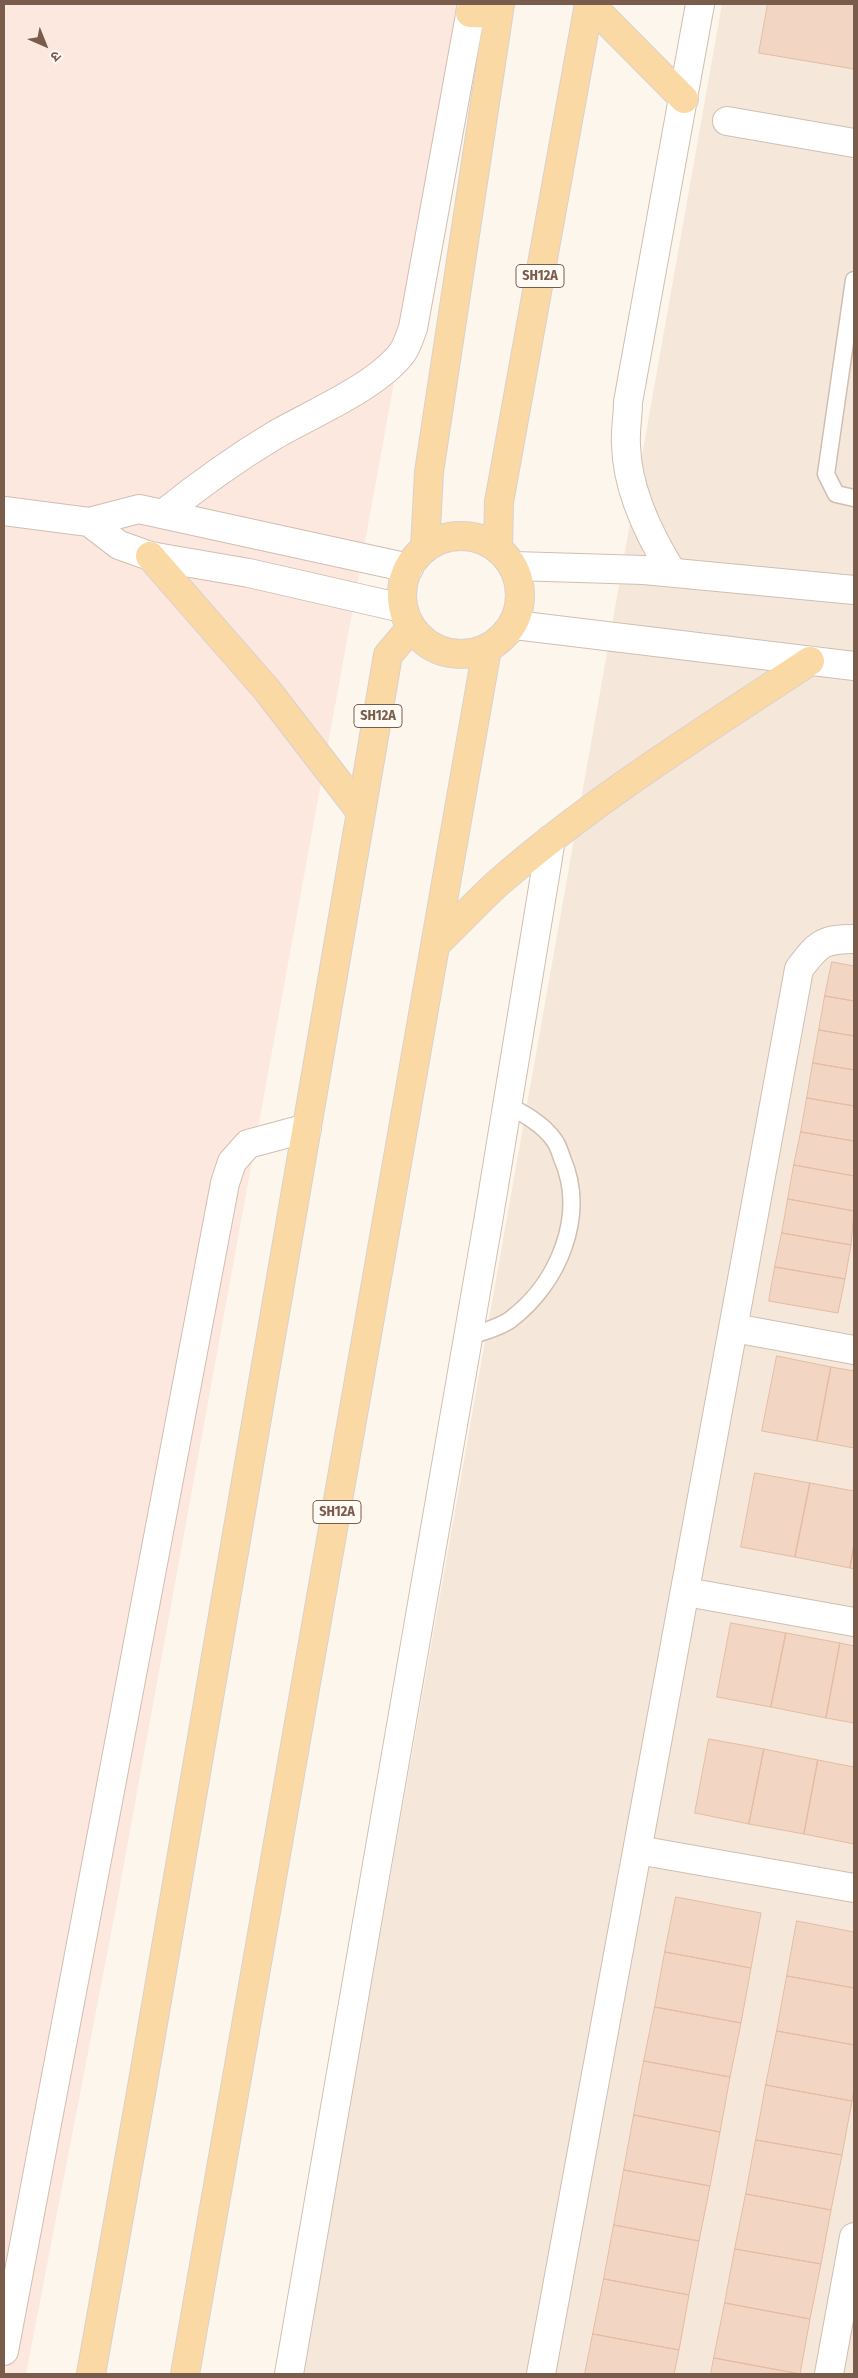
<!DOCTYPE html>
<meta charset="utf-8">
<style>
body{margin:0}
#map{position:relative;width:858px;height:2378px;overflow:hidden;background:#fdf6ec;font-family:"Fira Sans Condensed","Noto Sans Devanagari",sans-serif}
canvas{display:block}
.frame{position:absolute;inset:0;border:5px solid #7a5c4d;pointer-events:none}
.north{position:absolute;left:20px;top:20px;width:50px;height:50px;-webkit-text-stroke:4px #fffaf3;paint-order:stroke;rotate:136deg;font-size:14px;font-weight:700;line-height:20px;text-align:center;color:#7a5c4d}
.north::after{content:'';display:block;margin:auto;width:18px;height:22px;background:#7a5c4d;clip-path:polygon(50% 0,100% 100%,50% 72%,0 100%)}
</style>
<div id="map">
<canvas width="858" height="2378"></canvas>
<div class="frame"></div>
<div class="north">उ</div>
</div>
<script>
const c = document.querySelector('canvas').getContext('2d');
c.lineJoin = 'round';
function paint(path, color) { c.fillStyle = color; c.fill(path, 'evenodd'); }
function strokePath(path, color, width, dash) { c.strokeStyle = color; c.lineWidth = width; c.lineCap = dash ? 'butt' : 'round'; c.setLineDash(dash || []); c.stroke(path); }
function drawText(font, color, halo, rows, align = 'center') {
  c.font = font + ' "Fira Sans Condensed",sans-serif'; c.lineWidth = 4; c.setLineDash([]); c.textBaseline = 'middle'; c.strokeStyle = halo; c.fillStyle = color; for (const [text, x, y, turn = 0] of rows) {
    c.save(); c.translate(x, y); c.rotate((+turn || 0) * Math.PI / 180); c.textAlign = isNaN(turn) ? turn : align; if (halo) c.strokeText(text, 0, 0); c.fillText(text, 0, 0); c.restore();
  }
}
paint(new Path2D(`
 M722,4h132v2370h-552z`), '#f5e8da');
paint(new Path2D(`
 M4,4h459l-349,1914 -88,456h-22z`), '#fde8e0');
const building = new Path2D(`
 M768,4h86v65l-95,-16z
 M832,962l22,4v35l-29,-5z
 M825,996l29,5v35l-35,-6z
 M819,1030l35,6v34l-41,-7z
 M813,1063l41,7v36l-47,-8z
 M807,1098l47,8v35l-53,-9z
 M801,1132l53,9v35l-60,-11z
 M794,1165l60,11v35l-66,-12z
 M788,1199l66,12 -3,34 -69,-12z
 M782,1233l69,12 -6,34 -70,-12z
 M775,1267l70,12 -7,34 -69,-12z
 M777,1356l54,11 -14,74 -55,-10z
 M831,1367l23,4v77l-37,-7z
 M755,1473l55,10 -15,74 -54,-10z
 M810,1483l44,8v53l-4,24 -55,-11z
 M854,1544v25l-4,-1z
 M731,1623l55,10 -15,74 -54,-10z
 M786,1633l54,10 -14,75 -55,-11z
 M840,1643l14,3v77l-28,-5z
 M709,1739l55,10 -15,75 -54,-11z
 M764,1749l54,11 -14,74 -55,-10z
 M818,1760l36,7v77l-50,-10z
 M676,1897l85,16 -10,55 -86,-16z
 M797,1921l57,11v56l-67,-12z
 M665,1952l86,16 -10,55 -86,-16z
 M787,1976l67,12v57l-77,-14z
 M655,2007l86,16 -11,54 -86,-16z
 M777,2031l77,14v43l-2,13 -86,-16z
 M644,2061l86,16 -10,55 -86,-17z
 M766,2085l86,16 -10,54 -86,-15z
 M634,2115l86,17 -10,54 -86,-16z
 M756,2140l86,15 -11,55 -85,-16z
 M624,2170l86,16 -11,55 -85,-16z
 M746,2194l85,16 -10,54 -86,-15z
 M614,2225l85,16 -10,54 -85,-16z
 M735,2249l86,15 -11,55 -85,-16z
 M604,2279l85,16 -10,55 -86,-16z
 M725,2303l85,16 -10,55 -86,-16z
 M593,2334l86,16 -5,24h-89z
 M714,2358l86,16h-89z`);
paint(building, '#f3d5c3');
strokePath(building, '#e6bba3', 1);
const service = new Path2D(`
 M854,280l-28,194 10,20 18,4
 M468,1337c13,-5 31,-9 42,-17 49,-37 77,-105 52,-162 -2,-6 -4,-13 -8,-18 -11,-16 -31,-27 -49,-36`);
const minor = new Path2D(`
 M727,121l127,22
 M672,572c-23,-37 -45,-83 -46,-127 -1,-14 2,-29 2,-43l72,-398
 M734,1328l120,22
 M686,1592l168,30
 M638,1850l216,38
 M541,2374l258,-1405c19,-25 23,-30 55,-30
 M829,2374l25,-137`);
const tertiary = new Path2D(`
 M4,511l85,11 50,-13 270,59
 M163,514c36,-29 72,-55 112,-79 38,-22 101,-48 127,-82 5,-7 8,-17 11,-25l59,-324
 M89,522l30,23 31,11 99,17 153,35
 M514,566l130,4 210,20
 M508,631l7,-6 339,41
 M4,2351l221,-1168 7,-21 16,-18 59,-16
 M289,2374l199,-1152 63,-383`);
const primary = new Path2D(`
 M590,4l94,95
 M470,13l28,1
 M402 595a59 59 0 1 1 118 0a59 59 0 1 1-118 0Z
 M425,548l4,-76 71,-468
 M498,549l1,-47 90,-498
 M150,556l117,134 94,122
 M438,942c20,-19 39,-40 60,-59 96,-84 206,-152 312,-222
 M91,2374l50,-281 247,-1438 23,-27
 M185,2374c98,-575 206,-1149 302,-1725`);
strokePath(service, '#d1beb0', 19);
strokePath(minor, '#d1beb0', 30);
strokePath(tertiary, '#d1beb0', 30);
strokePath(primary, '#dad1cd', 30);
strokePath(service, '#fff', 16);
strokePath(minor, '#fff', 28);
strokePath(tertiary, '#fff', 28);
strokePath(primary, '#fbd9a5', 28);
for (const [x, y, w] of [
 [540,276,48],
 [378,716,48],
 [337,1512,48]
]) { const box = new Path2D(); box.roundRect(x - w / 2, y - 11.5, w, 23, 4); c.fillStyle = '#fffaf3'; c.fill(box); strokePath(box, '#7a5c4d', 1); }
drawText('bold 14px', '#7a5c4d', null, [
 ["SH12A",540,276],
 ["SH12A",378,716],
 ["SH12A",337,1512]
]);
</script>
